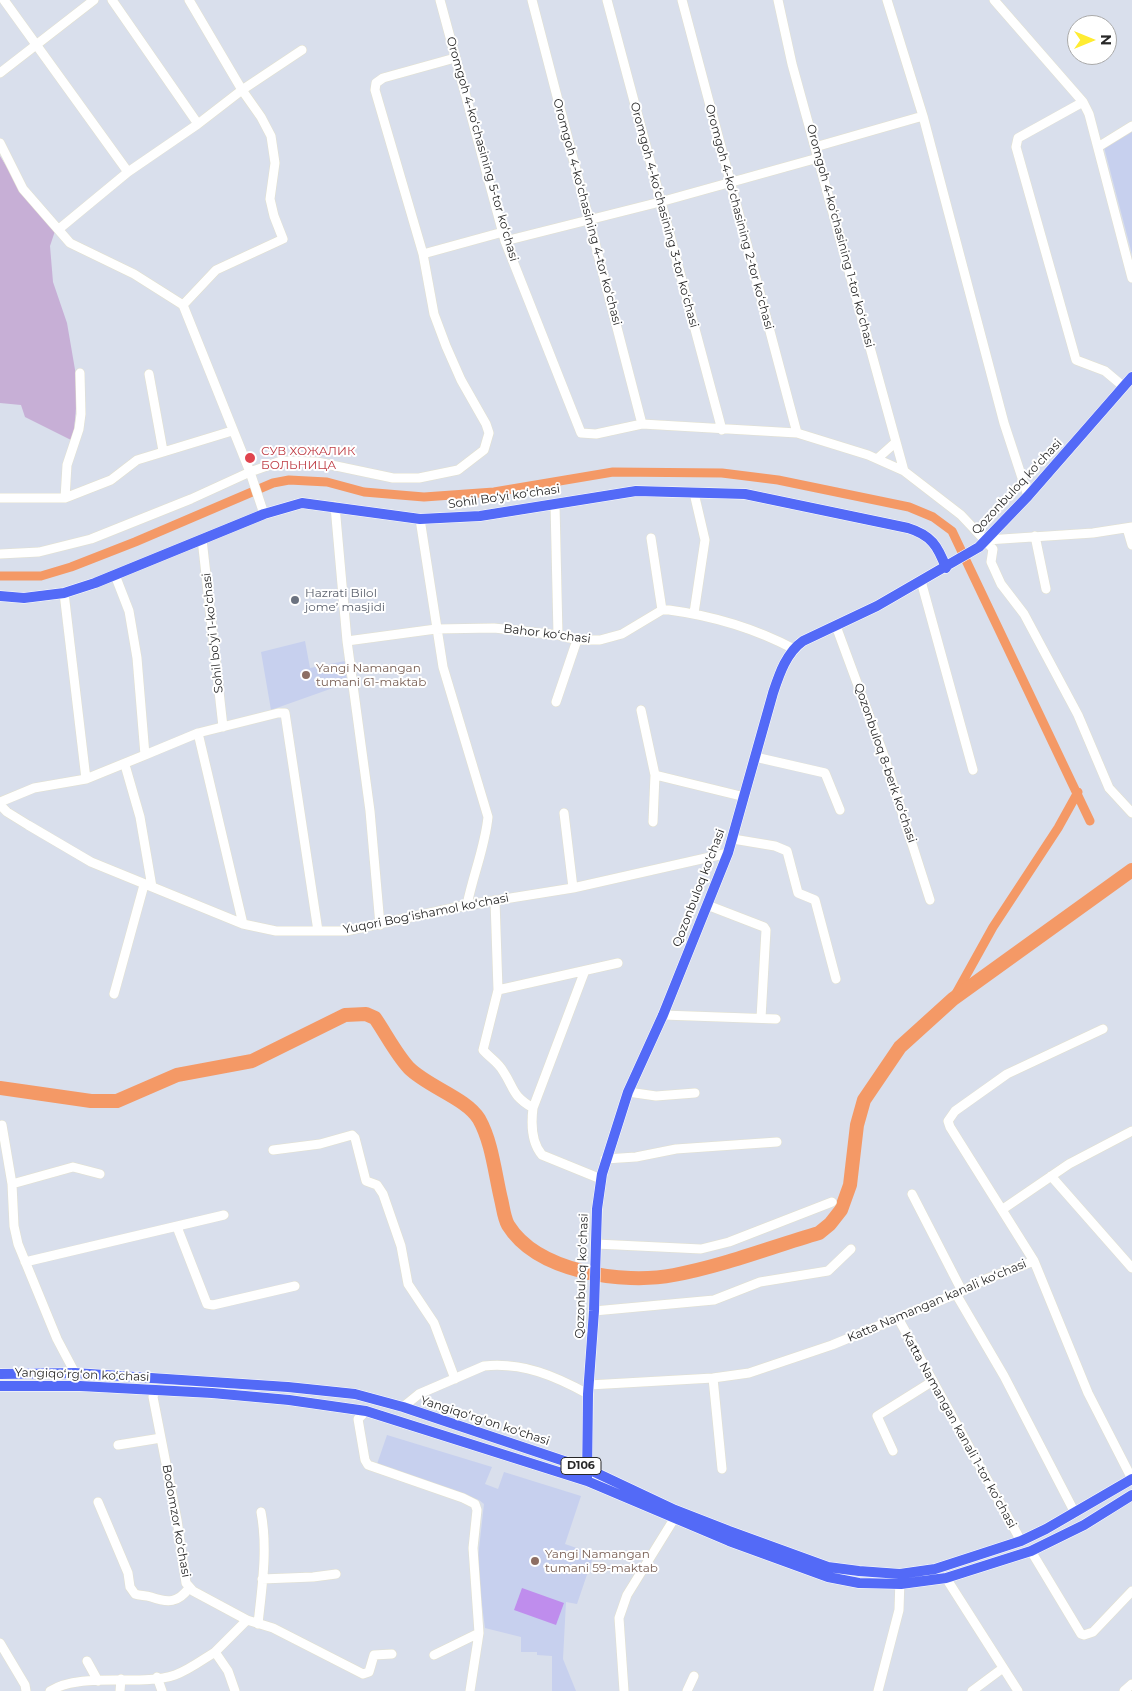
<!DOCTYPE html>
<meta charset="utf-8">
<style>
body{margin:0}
#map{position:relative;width:1132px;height:1691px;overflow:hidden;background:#d9dfec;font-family:Montserrat,sans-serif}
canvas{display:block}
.north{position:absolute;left:1067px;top:15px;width:50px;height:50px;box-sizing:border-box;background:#fff;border:1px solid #a9a9a9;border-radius:50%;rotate:90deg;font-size:14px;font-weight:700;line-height:20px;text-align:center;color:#282828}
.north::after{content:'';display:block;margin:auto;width:18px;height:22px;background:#ffec32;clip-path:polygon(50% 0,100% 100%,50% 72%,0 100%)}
</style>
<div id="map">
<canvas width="1132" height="1691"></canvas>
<div class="north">N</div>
</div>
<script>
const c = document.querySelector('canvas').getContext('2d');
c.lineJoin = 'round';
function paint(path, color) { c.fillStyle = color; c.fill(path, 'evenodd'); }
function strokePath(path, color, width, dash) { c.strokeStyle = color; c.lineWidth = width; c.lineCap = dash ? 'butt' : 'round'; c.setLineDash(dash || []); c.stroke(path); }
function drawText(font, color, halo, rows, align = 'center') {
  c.font = font + ' Montserrat,sans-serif'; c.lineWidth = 4; c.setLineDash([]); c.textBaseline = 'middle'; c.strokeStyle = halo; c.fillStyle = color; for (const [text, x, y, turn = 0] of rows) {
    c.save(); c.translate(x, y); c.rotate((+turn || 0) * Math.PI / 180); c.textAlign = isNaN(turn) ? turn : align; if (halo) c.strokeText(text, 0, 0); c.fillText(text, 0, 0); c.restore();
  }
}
paint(new Path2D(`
 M1132,131v123l-28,-107z
 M305,641l5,27 35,-7 2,22 -76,27 -10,-58z
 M387,1435l105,32 -7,17 13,5 6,-17 77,24 -16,48 29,10 -17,50 -11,-2 -3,57 13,32h-24v-35l-15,-1v-3h-16v-15l-36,-9 -8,-61 7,-63 -5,-4 -103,-33z`), '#c7d0ee');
paint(new Path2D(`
 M0,156l21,34 34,41 -5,15 3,36 14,41 11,64 -5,54 -48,-24 -4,-12 -21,-2z`), '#c7afd6');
paint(new Path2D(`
 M522,1588l42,15 -8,22 -42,-15z`), '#bf8ded');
strokePath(new Path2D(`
 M0,576h41l30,-9 64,-25 138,-59 16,-3 38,2 37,10 60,5 70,-5 119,-20 109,1 56,7 131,27 24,10 19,14 138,290
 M953,999l40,-72 65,-99 20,-36`), '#f49966', 9);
strokePath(new Path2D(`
 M0,1088l91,13h26l60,-26 75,-14 93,-46 21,-1 9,4c11,16 21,36 34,50 19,19 57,30 70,51 13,23 16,55 22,80 2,8 3,19 7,26 29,47 115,60 166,50 49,-9 97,-28 145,-42l11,-9 11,-14 9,-25 7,-60 7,-25 36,-53 53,-48 179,-129`), '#f49966', 14);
const minor = new Path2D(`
 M4,0l124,172 -69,57
 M112,0l86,124 44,-34 60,-40
 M440,0l65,241 76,192 15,1 46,-10 155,9 71,22 36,16 57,44 32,34 -2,13 10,22 23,30 54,101 31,73 23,25
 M532,0l110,424
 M607,0l115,430
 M682,0l115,433
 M778,0l14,64 112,407
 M887,0l36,116 81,307 24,73
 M994,0l89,102 6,12 43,164
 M0,73l94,-73
 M1083,102l-65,36 -2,9 60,213 29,11 19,16
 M0,143l23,46 47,54 64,31 49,31 67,167 14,42
 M815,147l108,-31
 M1098,147l34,-21
 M128,172l70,-48
 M505,241l155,-39 158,-44
 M423,254l80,-22
 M183,305l33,-35 67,-31 -9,-23 -4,-17 5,-36 -4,-27 -10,-19 -19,-27 -53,-90
 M149,374l14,77
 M877,459l19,-17
 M694,493l11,47 -11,73
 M0,498h65l46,-18 26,-20 95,-29
 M65,498l2,-33 12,-36 2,-15 -1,-41
 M555,504l3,131
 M335,506l12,135 23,170 10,114
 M420,519l23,148 45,150c-3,30 -15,58 -21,88
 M1127,528l5,17
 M1035,536l11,53
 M651,538l11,72
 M202,539l21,188
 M987,540l106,-7 39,-6
 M0,554l39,-2 52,-13 100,-40 59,-27 31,-11 36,1 76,16h26l39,-8 26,-20 5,-17 -3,-9 -25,-44 -15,-34 -12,-32 -11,-60 -48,-164 1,-7 7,-5 72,-20
 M115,575l14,36 8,47 8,97 53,-22 80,-20h7l33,218
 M921,581l52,189
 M64,593l22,186
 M836,626l47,127 47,147
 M347,641l89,-12 58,-1 64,7 19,5h23l22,-6 40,-24h7c45,6 85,18 125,39
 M556,702l21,-62
 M641,710l14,65 -2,47
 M198,733l45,191
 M755,757l70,16 15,37
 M125,765l15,52 12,70
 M655,775l90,22
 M0,802l34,-14 52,-9 59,-24
 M0,805l7,7 21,13 63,37 152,62 33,7h70l121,-26 106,-17 155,-35
 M564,813l9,75
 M733,839l42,7 12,5 11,42 17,7 21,79
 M495,900l3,90 -15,60c7,8 15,12 20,21 12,18 8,24 30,37
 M707,905l57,22 2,3 -5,88
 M584,973l-51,135c-2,16 -2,34 9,47l59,24
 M498,990l120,-27
 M114,994l30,-109
 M663,1015l113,4
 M1103,1029l-96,45 -52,37 -7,10 2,6 84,134 54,132 44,86
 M628,1092l28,4 39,-3
 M2,1125l10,59 2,42 4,18 39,95 18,34
 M273,1150l47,-6 32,-9 3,3 11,43 11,4 6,9 18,52 7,38 26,39 21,56
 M605,1159l31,-2 40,-8 101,-7
 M1051,1176l81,92
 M12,1184l61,-17 27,7
 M912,1194l50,97
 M1003,1209l66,-45 63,-33
 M177,1227l30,77 6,1 82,-19
 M596,1244l105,5 28,-7 103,-40
 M25,1262l199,-47
 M956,1294l48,82 71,137
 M594,1311l120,-11 46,-18 68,-11 23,-22
 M898,1318l123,223
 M713,1378l9,91
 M589,1385l124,-7 36,-5 83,-28 124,-51 30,-15 48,-18
 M155,1390l-2,7 24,123 9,63 7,8 54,29 -32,32 13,19 7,20
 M403,1407l16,-13 65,-28c39,-4 71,10 104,28
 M366,1411l-8,8 7,41 3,5 95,33 12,6 2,6 -4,38 6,85 -9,58
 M118,1445l43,-7
 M893,1451l-16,-35 56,-35
 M98,1502l30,71 2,14 5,7c5,2 10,1 16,3 17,6 27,6 38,-9
 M1031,1551l50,83 3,1 9,-3 39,-41
 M946,1578l72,113
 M262,1579l51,-2 23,-3
 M247,1620l26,8 90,46 6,-2 5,-17 18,-1
 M258,1624c4,-38 10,-75 3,-112
 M0,1643l25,42 1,6
 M434,1655l45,-22
 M87,1661l11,20
 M157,1677l5,14
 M50,1691c33,-20 90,-4 125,-16 14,-5 27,-15 40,-23
 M120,1691l1,-12
 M624,1691l-5,-73 8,-23 47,-76
 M687,1691l7,-15
 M878,1691l21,-81 1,-31
 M972,1691l31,-23
 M1124,1691l8,-7`);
const major = new Path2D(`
 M0,596l24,2 40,-5 31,-10 169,-69 38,-11 118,16 60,-3 156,-25 109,3 163,34c23,7 30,18 38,40
 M0,1374l75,-1 213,14 67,7 48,13 185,62 87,41 54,21 99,36 31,4 41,3 35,-5 86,-28 25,-12 86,-50
 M0,1386h80l132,7 77,7 77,11 221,70 142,60 99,36 31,6 42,1 45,-6 85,-27 53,-26 48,-30
 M587,1481l1,-87 6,-83 3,-102 5,-35 26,-82 35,-77 65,-162 45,-160c6,-18 13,-40 30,-52l74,-35 102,-59 49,-51 104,-119`);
strokePath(minor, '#e2e0ce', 10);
strokePath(major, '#fff', 11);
strokePath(minor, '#fff', 9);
strokePath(major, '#536af7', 10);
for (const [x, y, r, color] of [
 [250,458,6,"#e0444e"],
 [295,600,5,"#6b7280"],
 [306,675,5,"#8d6e63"],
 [535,1561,5,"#8d6e63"]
]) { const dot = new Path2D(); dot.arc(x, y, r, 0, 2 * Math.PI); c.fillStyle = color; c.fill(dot); strokePath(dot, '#fff', 2); }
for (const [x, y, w] of [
 [581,1466,40]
]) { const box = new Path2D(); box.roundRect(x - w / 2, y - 8.5, w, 17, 4); c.fillStyle = '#fff'; c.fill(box); strokePath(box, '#282828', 1); }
drawText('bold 11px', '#282828', null, [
 ["D106",581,1466]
]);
drawText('12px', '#282828', '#fff', [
 ["Oromgoh 4-koʻchasining 5-tor koʻchasi",482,149,74],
 ["Oromgoh 4-koʻchasining 4-tor koʻchasi",587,212,75],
 ["Oromgoh 4-koʻchasining 3-tor koʻchasi",664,215,75],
 ["Oromgoh 4-koʻchasining 2-tor koʻchasi",739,217,75],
 ["Oromgoh 4-koʻchasining 1-tor koʻchasi",840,236,75],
 ["Qozonbuloq koʻchasi",1017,487,-47],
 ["Sohil Boʻyi koʻchasi",504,497,-8],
 ["Sohil boʻyi 1-koʻchasi",213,633,-96],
 ["Bahor koʻchasi",547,634,7],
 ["Qozonbuloq 8-berk koʻchasi",885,763,71],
 ["Qozonbuloq koʻchasi",699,888,-69],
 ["Yuqori Bogʻishamol koʻchasi",426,914,-11],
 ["Qozonbuloq koʻchasi",582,1276,-88],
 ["Katta Namangan kanali koʻchasi",937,1301,-23],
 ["Yangiqoʻrgʻon koʻchasi",82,1375,2],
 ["Yangiqoʻrgʻon koʻchasi",485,1421,18],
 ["Katta Namangan kanali 1-tor koʻchasi",959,1430,61],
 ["Bodomzor koʻchasi",176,1521,80]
]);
drawText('12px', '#be3a42', '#fff', [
 ["СУВ ХОЖАЛИК",261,451],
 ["БОЛЬНИЦА",261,465]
], 'left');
drawText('12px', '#5b616d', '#fff', [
 ["Hazrati Bilol",305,593],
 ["jome’ masjidi",305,607]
], 'left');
drawText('12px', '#785e54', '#fff', [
 ["Yangi Namangan",316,668],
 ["tumani 61-maktab",316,682],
 ["Yangi Namangan",545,1554],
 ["tumani 59-maktab",545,1568]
], 'left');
</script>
